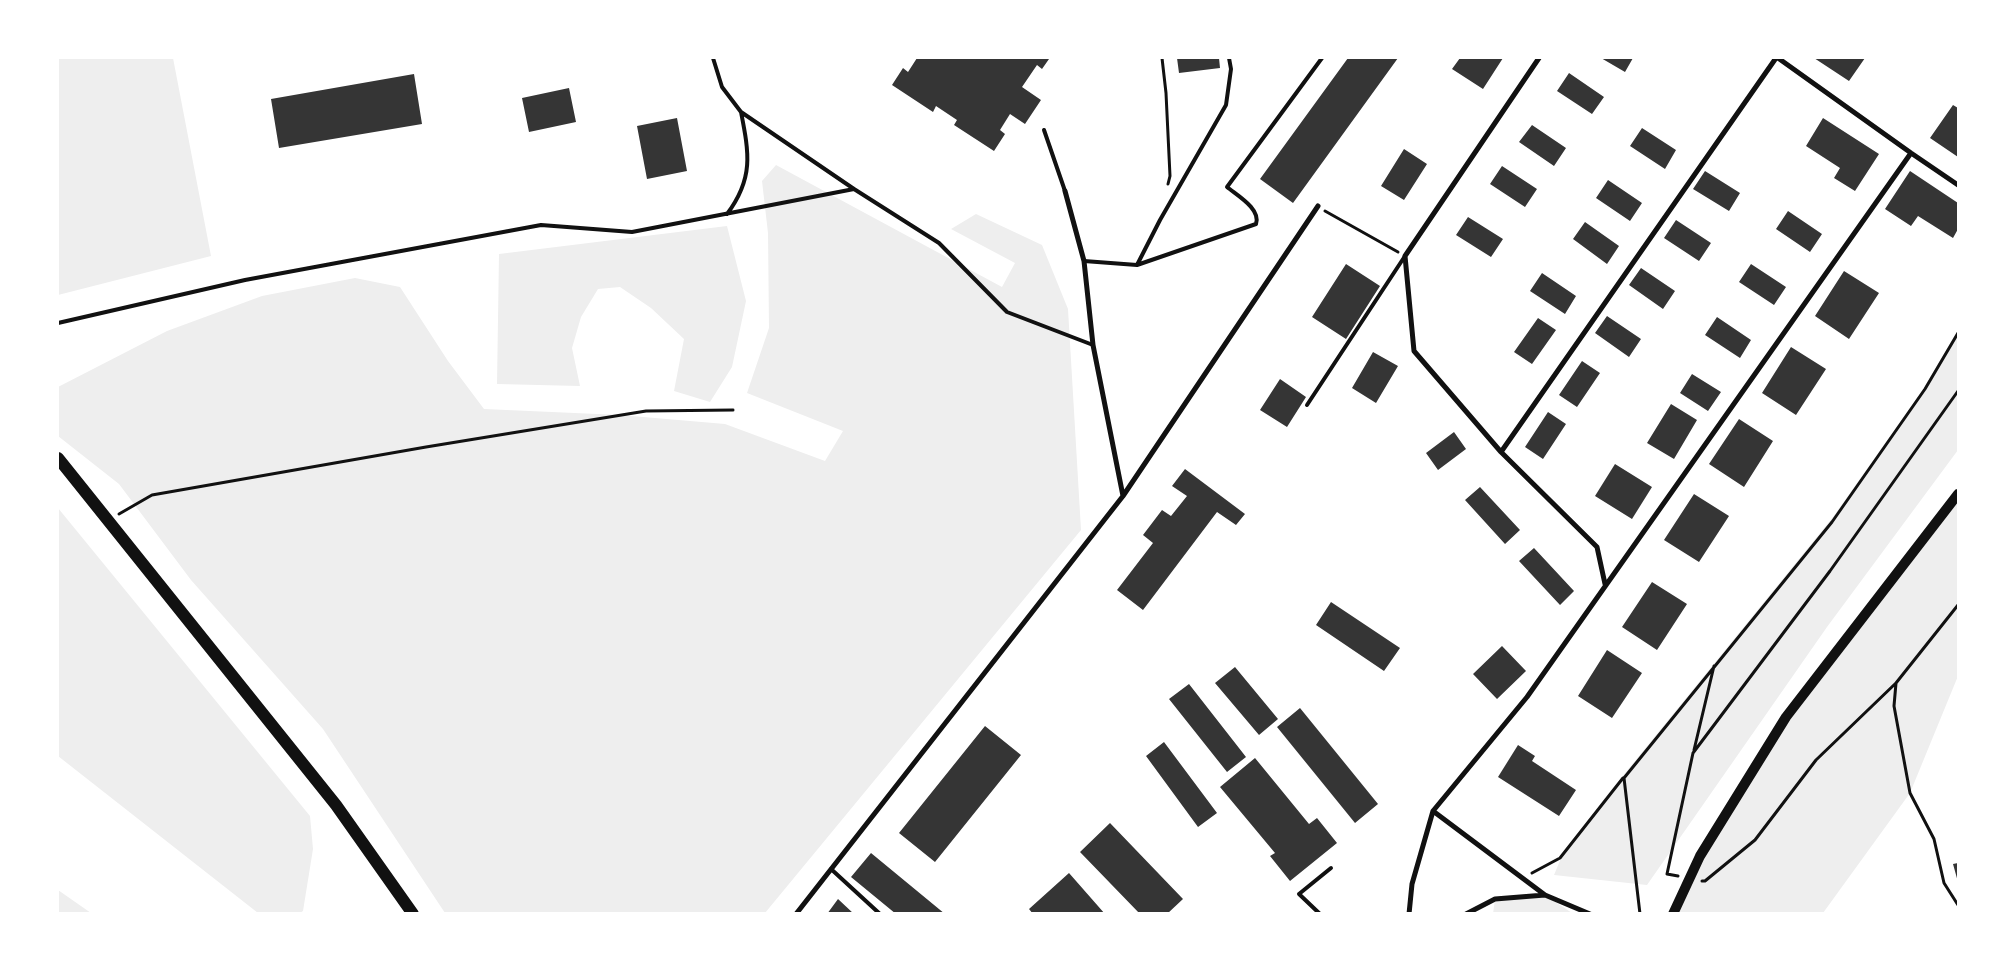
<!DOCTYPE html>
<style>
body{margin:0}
#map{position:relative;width:2016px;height:971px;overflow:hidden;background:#fff;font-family:Helvetica,sans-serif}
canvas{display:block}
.frame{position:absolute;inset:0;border:59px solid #fff;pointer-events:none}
</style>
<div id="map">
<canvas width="2016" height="971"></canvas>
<div class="frame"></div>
</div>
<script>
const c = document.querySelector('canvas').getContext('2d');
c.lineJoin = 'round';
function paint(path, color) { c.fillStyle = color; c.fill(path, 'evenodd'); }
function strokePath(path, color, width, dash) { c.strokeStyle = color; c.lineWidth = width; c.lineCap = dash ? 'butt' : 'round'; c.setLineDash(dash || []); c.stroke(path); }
paint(new Path2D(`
 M58,58h115l38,198 -153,39z
 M776,165l226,122 13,-24 -64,-34 25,-15 66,31 26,64 13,221 -316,383h-320l-122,-184 -132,-149 -72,-96 -61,-48v-49l109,-56 95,-35 93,-18 45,9 48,74 36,48 136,6 105,9 100,37 18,-30 -96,-38 22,-65 -1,-95 -6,-52z
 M727,226l19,75 -14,66 -22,35 -36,-11 10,-52 -33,-31 -31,-21 -22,2 -17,28 -9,31 8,38 -83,-2 2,-130z
 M1958,330v120l-131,177 -180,258 -93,-10 10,-24 40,-52 229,-282 91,-129z
 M1958,494v182l-48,117 -87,120 -150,1 17,-36 96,-161z
 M58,508l252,308 3,33 -10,62 -3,2h-42l-200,-157z
 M58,890l33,23h-33z
 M1545,895l27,18 -79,1 2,-15z`), '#eee');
paint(new Path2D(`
 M917,58h130l2,1 -7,10 -5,-4 -15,22 19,13 -16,24 -15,-10 -10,16 5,4 -11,17 -40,-26 3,-5 -21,-14 -3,6 -41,-27 11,-17 5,4z
 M1177,58h42l1,10 -41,5z
 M1348,58h50l-105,145 -33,-24z
 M1460,58h43l-20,31 -31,-20z
 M1601,58h32l-8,14z
 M1814,58h51l-16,23z
 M1569,73l35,24 -12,17 -35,-23z
 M414,74l8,50 -143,24 -8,-49z
 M569,88l7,34 -47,10 -7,-34z
 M1953,105l5,3v49l-28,-19z
 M677,118l10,53 -40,8 -10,-53z
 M1823,118l56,36 -24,37 -21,-13 6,-10 -34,-22z
 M1532,125l34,23 -12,18 -35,-24z
 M1642,128l34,22 -11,19 -35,-23z
 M1404,149l23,15 -23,36 -23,-14z
 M1502,166l35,23 -12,18 -35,-23z
 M1705,171l35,22 -11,18 -36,-22z
 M1910,171l48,32v26l-5,9 -35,-22 -7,10 -26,-17z
 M1608,180l34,23 -12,18 -34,-23z
 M1788,211l34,23 -12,18 -34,-23z
 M1468,217l35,22 -12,18 -35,-22z
 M1676,220l35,23 -12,18 -35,-23z
 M1585,222l34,24 -12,18 -34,-25z
 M1346,264l34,22 -34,53 -34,-22z
 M1751,264l35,23 -12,18 -35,-23z
 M1641,268l34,23 -12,18 -34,-24z
 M1844,271l35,22 -30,46 -34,-23z
 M1542,273l34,23 -11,18 -35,-23z
 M1607,316l34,23 -12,18 -34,-24z
 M1717,317l34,23 -11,18 -35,-23z
 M1538,318l18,12 -24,34 -18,-12z
 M1791,347l35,22 -30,46 -34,-22z
 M1373,352l25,14 -22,37 -24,-15z
 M1582,361l18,12 -23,34 -18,-12z
 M1692,374l29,18 -13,19 -28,-18z
 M1280,379l26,18 -19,30 -27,-17z
 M1671,404l26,16 -23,39 -27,-16z
 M1548,412l18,12 -23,35 -18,-12z
 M1739,419l34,22 -29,46 -35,-23z
 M1454,432l12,17 -28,21 -12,-17z
 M1615,464l37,23 -20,32 -37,-23z
 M1185,469l60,45 -9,11 -19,-13 -74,98 -26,-20 36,-47 -10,-8 19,-25 9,6 16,-20 -15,-10z
 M1480,487l40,43 -15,14 -40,-44z
 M1694,494l35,22 -30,46 -35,-22z
 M1534,548l40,43 -14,14 -41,-44z
 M1652,582l35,22 -30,46 -35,-23z
 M1331,602l69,46 -16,23 -68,-46z
 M1502,646l24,25 -29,28 -24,-25z
 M1607,650l35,23 -30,45 -34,-22z
 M1235,667l43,52 -19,16 -44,-52z
 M1189,684l57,73 -19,15 -58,-73z
 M1300,708l78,96 -23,19 -78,-96z
 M985,726l36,29 -86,107 -36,-29z
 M1164,742l53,71 -19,14 -52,-71z
 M1518,745l17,11 -3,5 44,29 -17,26 -61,-39z
 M1255,758l54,66 8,-6 20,25 -47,38 -20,-25 5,-3 -55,-66z
 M1110,823l73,76 -16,15h-27l-60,-62z
 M871,853l74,61h-49l-45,-37z
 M1958,863v19l-5,-18z
 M1069,873l36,41h-72l-4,-5z
 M838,899l16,15h-27z`), '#353535');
strokePath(new Path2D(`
 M1162,58l4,35 4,83 -2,8
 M1325,211l73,41
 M119,514l33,-19 274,-48 220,-36 87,-1
 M1958,605l-62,78 -2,23 16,87 24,46 10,44 14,22
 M1694,750l20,-84
 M1532,873l28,-15 63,-80
 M1678,876l-11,-2 26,-121 137,-182 128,-180
 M1702,881h3l50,-41 61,-80 80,-77
 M1640,914l-16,-136 208,-256 93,-133 33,-56`), '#111', 3);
strokePath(new Path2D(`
 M713,58l9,29 19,25 113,77
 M1044,130l21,61
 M727,214c27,-36 22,-61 14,-102
 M1084,261l53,4 119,-41c5,-15 -18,-28 -29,-37l95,-129
 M1137,265l23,-45 66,-115 5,-36 -2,-11
 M58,323l187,-43 296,-55 91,7 222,-43 85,54 68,69 86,33
 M1307,405l98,-149
 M831,869l49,45
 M1320,914l-21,-20 32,-26`), '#111', 4);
strokePath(new Path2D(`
 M1539,58l-134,198 9,95 87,101 96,95 8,37
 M1778,58l133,95 47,32
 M1501,452l275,-394
 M1123,496l195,-290
 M1433,811l112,84
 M796,914l327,-418 -30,-151 -9,-84 -19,-70
 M1409,914l3,-30 21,-73 94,-114 384,-544
 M1466,914l29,-15 50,-4 45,19`), '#111', 5);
strokePath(new Path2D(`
 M1673,914l27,-58 86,-139 172,-223`), '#111', 10);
strokePath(new Path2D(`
 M58,458l278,347 77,109`), '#111', 12);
</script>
